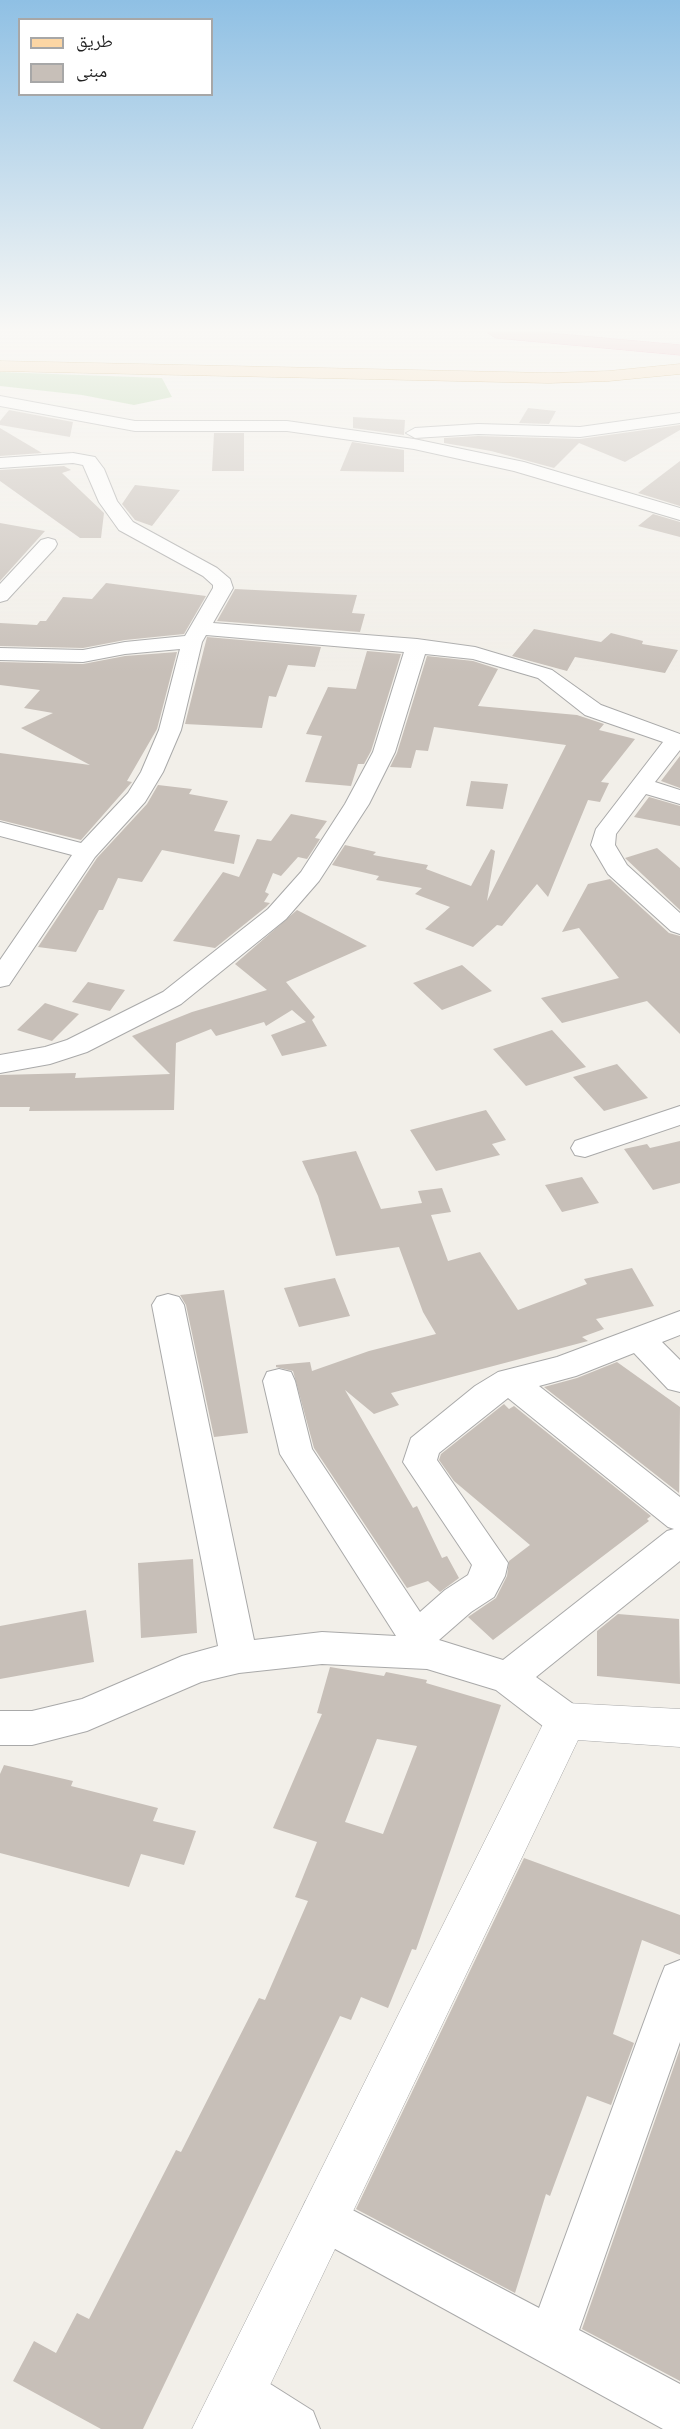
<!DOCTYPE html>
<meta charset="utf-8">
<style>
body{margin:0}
#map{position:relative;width:680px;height:2429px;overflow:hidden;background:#f2efe9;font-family:"Varela Round","Noto Naskh Arabic",sans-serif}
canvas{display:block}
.legend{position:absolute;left:18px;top:18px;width:195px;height:78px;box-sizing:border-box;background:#fff;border:2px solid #a7a7a7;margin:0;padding:8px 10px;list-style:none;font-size:18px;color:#222}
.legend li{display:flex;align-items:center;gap:12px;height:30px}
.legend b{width:30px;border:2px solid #a7a7a7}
</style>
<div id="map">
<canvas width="680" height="2429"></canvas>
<ul class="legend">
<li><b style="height:8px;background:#fcd6a4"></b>طريق</li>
<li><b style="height:16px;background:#c7bfb8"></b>مبنى</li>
</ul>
</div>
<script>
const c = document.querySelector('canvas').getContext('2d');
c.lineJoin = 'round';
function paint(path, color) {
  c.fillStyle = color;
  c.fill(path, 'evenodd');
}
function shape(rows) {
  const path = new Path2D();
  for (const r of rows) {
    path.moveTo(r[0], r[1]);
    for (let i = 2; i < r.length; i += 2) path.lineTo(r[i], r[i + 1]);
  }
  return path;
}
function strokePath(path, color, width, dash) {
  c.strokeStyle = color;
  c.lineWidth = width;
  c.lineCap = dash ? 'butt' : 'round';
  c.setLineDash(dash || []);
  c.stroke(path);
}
paint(shape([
 [0,372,162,378,172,397,134,405,82,395,0,386]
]), '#add19e');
paint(shape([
 [528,408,556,411,549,424,519,423],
 [9,410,73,422,70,437,0,425,0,421],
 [353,417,405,420,404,435,353,428],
 [680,425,680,430,625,462,579,443,554,468,491,451,444,443,444,438,478,436,580,439],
 [0,428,42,453,0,456],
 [214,433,244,433,244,471,212,471],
 [352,442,404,450,404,472,340,471],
 [680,461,680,506,638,493],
 [64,466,71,470,62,473,104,513,101,538,80,538,0,481,0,470],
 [135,485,180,490,152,526,135,520,122,504],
 [653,514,680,522,680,537,638,526],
 [0,523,45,531,0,581],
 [106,583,206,596,184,634,125,640,83,648,0,646,0,623,37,625,40,621,46,621,63,597,92,599],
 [235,589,357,595,352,613,365,614,360,632,217,621],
 [534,629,601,642,611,633,643,641,642,644,678,650,665,673,575,657,567,671,512,656],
 [207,637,321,647,315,667,288,665,276,697,269,696,262,728,185,724],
 [367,651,401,654,371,751,364,764,358,764,351,786,305,782,322,736,306,734,328,687,356,689],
 [177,652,157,729,127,781,132,782,81,840,0,820,0,753,90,765,21,728,53,713,24,708,40,690,0,685,0,662,83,664,125,656],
 [427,656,473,661,498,669,478,706,577,715,604,724,599,730,635,739,601,782,609,783,600,802,588,800,548,897,537,884,502,926,497,925,473,947,425,929,450,907,415,894,422,888,376,880,379,876,332,865,345,845,376,852,373,855,428,865,426,869,471,886,491,849,495,851,487,901,566,745,434,727,428,751,416,750,411,768,390,767,397,753],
 [680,756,680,788,661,781],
 [471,781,508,784,503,809,466,806],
 [158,785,192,789,189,794,228,801,214,831,240,835,234,864,162,850,142,882,118,878,103,910,99,910,76,952,38,947,97,858,147,804],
 [649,797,680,806,680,826,634,817],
 [291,814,327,821,315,838,320,839,307,859,298,857,281,876,273,873,265,892,269,894,264,902,270,903,266,907,215,948,173,941,223,872,239,877,257,839,271,841],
 [657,848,680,868,680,910,625,858],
 [610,879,669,933,680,936,680,1034,647,1001,562,1023,541,998,619,978,579,928,562,932,588,884],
 [297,910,367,946,286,982,315,1017,312,1020,327,1046,282,1056,271,1035,306,1022,292,1010,266,1026,264,1022,216,1036,211,1029,176,1043,174,1110,29,1111,30,1107,0,1107,0,1075,76,1073,75,1078,170,1074,132,1036,192,1012,267,990,235,964],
 [462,965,492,991,442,1010,413,983],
 [88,982,125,990,110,1011,72,1002],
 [45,1003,79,1014,52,1041,17,1030],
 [552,1030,586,1067,526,1086,493,1049],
 [617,1064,648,1098,604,1111,573,1077],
 [486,1110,506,1140,492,1144,500,1155,436,1171,410,1130],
 [680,1141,680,1183,653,1190,624,1149,647,1144,650,1148],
 [356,1151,381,1209,422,1203,418,1191,442,1188,451,1212,431,1215,448,1261,480,1252,518,1310,587,1284,584,1279,632,1268,654,1306,596,1319,604,1329,582,1337,588,1341,391,1393,399,1405,374,1414,345,1390,413,1508,417,1506,442,1558,447,1556,459,1578,440,1592,428,1581,407,1588,314,1448,293,1371,276,1367,276,1365,310,1362,312,1371,369,1351,436,1334,423,1312,399,1247,336,1256,318,1196,302,1161],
 [582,1177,599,1203,562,1212,545,1185],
 [335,1278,350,1316,299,1327,284,1288],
 [224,1290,248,1433,214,1437,186,1305,180,1295],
 [617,1362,680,1407,679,1493,544,1387,577,1378],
 [504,1404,509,1409,514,1406,651,1516,647,1519,649,1521,493,1640,468,1617,496,1598,507,1576,509,1561,530,1545,454,1481,439,1460,441,1454],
 [193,1559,197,1633,141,1638,138,1563],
 [86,1610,94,1662,0,1679,0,1626],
 [618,1614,679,1619,680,1684,597,1676,597,1631],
 [330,1667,384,1676,386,1672,427,1680,426,1683,501,1705,416,1950,412,1949,388,2008,361,1997,351,2020,340,2016,143,2429,101,2429,13,2381,34,2341,56,2353,77,2313,89,2319,176,2150,181,2152,259,1998,265,2000,308,1901,295,1897,317,1842,273,1828,322,1714,317,1713],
 [377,1739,417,1746,383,1834,345,1822],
 [4,1765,73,1781,71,1786,158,1808,153,1821,196,1831,184,1865,141,1854,129,1887,0,1853,0,1774],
 [524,1858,680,1915,680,1955,642,1940,613,2034,634,2043,611,2105,587,2096,550,2196,546,2194,515,2293,356,2209],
 [680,2049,680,2381,582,2329]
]), '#c7bfb8');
const minor = shape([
 [0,396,135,421,287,421,414,439,524,462,680,508,680,520,514,471,414,449,287,431,135,431,0,406,0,396],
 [680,413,680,423,580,437,478,434,415,438,406,433,415,428,478,424,580,427,680,413],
 [73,453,95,457,104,469,117,501,133,522,217,568,230,579,233,588,213,623,417,639,475,647,552,670,601,705,680,734,680,750,655,782,680,790,680,804,646,794,616,834,615,845,627,865,680,913,680,934,671,931,608,874,591,845,596,829,663,742,585,715,538,678,473,659,425,654,395,752,369,804,319,881,286,919,181,1004,87,1052,50,1064,0,1073,0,1055,45,1047,67,1040,163,992,268,909,301,872,345,804,373,752,404,652,206,635,202,642,181,730,163,772,145,802,95,857,9,985,0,987,0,960,72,855,0,836,0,822,81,843,128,793,141,772,159,730,180,649,125,654,83,662,0,660,0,648,83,650,125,642,185,636,213,588,213,585,203,576,119,530,99,502,83,465,73,463,0,468,0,458,73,453],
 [48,538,55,540,57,544,55,548,7,600,0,602,0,584,41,540,48,538],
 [680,1106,680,1125,585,1157,575,1155,571,1148,575,1141,680,1106],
 [168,1294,179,1297,184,1305,254,1640,322,1632,396,1636,280,1454,263,1381,267,1372,279,1369,291,1372,295,1381,312,1449,420,1612,445,1590,468,1575,472,1565,403,1462,411,1438,475,1386,498,1372,557,1357,680,1311,680,1335,662,1342,680,1360,680,1392,668,1389,634,1353,576,1376,539,1386,680,1497,680,1561,536,1677,580,1709,585,1721,580,1733,566,1738,552,1733,496,1690,427,1669,322,1664,239,1673,201,1682,87,1731,32,1745,0,1745,0,1711,32,1711,82,1699,182,1656,218,1646,152,1305,157,1297,168,1294],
 [508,1398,668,1527,674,1529,667,1531,503,1660,439,1640,471,1612,494,1597,505,1576,508,1563,437,1460,439,1453,508,1398],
 [680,1960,680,2042,579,2330,680,2384,680,2429,663,2429,306,2233,299,2217,306,2201,322,2194,539,2308,659,1981,665,1966,680,1960],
 [238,2368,256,2375,313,2411,320,2429,249,2429,220,2411,213,2393,220,2375,238,2368]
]);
const tertiary = shape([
 [566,1703,680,1709,680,1747,578,1740,249,2429,192,2429,551,1708,566,1703]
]);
const primary = shape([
 [0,361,549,373,609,371,680,364,680,374,609,381,549,383,0,371,0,361]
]);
const motorway = shape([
 [488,333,549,333,680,345,680,355,496,338,488,333]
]);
strokePath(minor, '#a9a9a9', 2);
strokePath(tertiary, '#a9a9a9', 1);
strokePath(primary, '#a06b00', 1);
strokePath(motorway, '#dc2a67', 1);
paint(minor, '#fff');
paint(tertiary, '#fff');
paint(primary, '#fcd6a4');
paint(motorway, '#e892a2');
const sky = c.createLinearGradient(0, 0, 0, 673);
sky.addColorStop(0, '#8fc0e4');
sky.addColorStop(0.49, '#f9f8f5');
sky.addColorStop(1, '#f9f8f500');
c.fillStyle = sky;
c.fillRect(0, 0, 680, 673);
</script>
